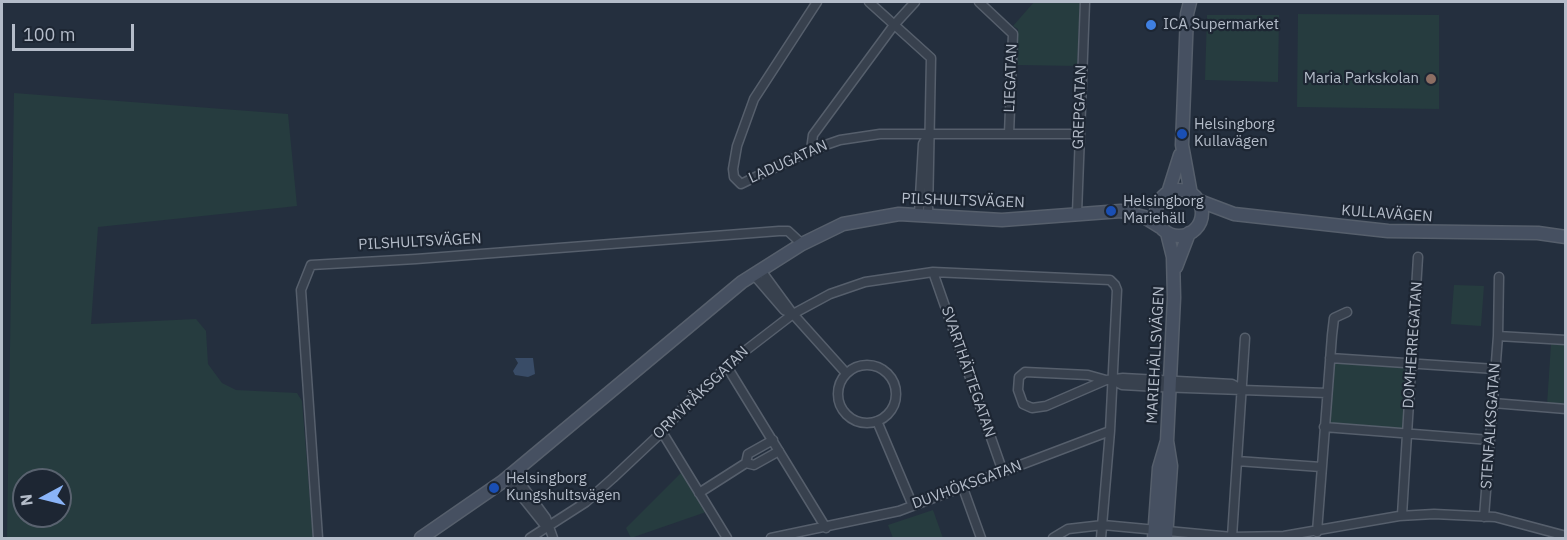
<!DOCTYPE html>
<meta charset="utf-8">
<style>
body{margin:0}
#map{position:relative;width:1567px;height:540px;overflow:hidden;background:#242f3e;font-family:"IBM Plex Sans",sans-serif}
canvas{display:block}
.frame{position:absolute;inset:0;border:3px solid #b4bcc9;pointer-events:none}
.north{position:absolute;left:12px;top:468px;width:60px;height:60px;box-sizing:border-box;background:#1d2633;border:2px solid #59626f;border-radius:50%;rotate:263deg;font-size:16px;font-weight:700;line-height:24px;text-align:center;color:#b4bcc9}
.north::after{content:'';display:block;margin:auto;width:21px;height:27px;background:#8ab4f8;clip-path:polygon(50% 0,100% 100%,50% 72%,0 100%)}
.scale{position:absolute;left:12px;top:24px;width:122px;height:27px;box-sizing:border-box;border:3px solid #b4bcc9;border-top:0;padding-left:8px;font-size:18px;line-height:21px;white-space:nowrap;color:#b4bcc9;-webkit-text-stroke:4px #1d2633;paint-order:stroke}
</style>
<div id="map">
<canvas width="1567" height="540"></canvas>
<div class="frame"></div>
<div class="north">N</div>
<div class="scale">100 m</div>
</div>
<script>
const c = document.querySelector('canvas').getContext('2d');
c.lineJoin = 'round';
function paint(path, color) {
  c.fillStyle = color;
  c.fill(path, 'evenodd');
}
function shape(rows) {
  const path = new Path2D();
  for (const r of rows) {
    if (r.length === 3) {
      path.moveTo(r[0] + r[2], r[1]);
      path.arc(r[0], r[1], r[2], 0, 2 * Math.PI);
      continue;
    }
    path.moveTo(r[0], r[1]);
    for (let i = 2; i < r.length; i += 2) path.lineTo(r[i], r[i + 1]);
  }
  return path;
}
function strokePath(path, color, width, dash) {
  c.strokeStyle = color;
  c.lineWidth = width;
  c.lineCap = dash ? 'butt' : 'round';
  c.setLineDash(dash || []);
  c.stroke(path);
}
function drawText(font, color, halo, rows, align = 'center') {
  c.font = font + ' "IBM Plex Sans",sans-serif';
  c.lineWidth = 4.5;
  c.setLineDash([]);
  c.textBaseline = 'middle';
  c.strokeStyle = halo;
  c.fillStyle = color;
  for (const [text, x, y, turn = 0] of rows) {
    c.save();
    c.translate(x, y);
    c.rotate((+turn || 0) * Math.PI / 180);
    c.textAlign = isNaN(turn) ? turn : align;
    if (halo) c.strokeText(text, 0, 0);
    c.fillText(text, 0, 0);
    c.restore();
  }
}
paint(shape([
 [1034,2,1080,2,1077,66,1017,65,1018,29,1013,26],
 [1298,14,1439,15,1439,109,1297,107],
 [1207,15,1279,15,1278,82,1205,80],
 [14,93,288,114,297,206,98,227,91,324,196,319,206,331,208,364,222,383,236,390,297,393,302,401,313,538,7,538],
 [24,480,60,480,60,516,24,516],
 [1454,285,1484,286,1481,326,1451,324],
 [1551,344,1565,345,1565,406,1547,405],
 [1334,361,1408,368,1402,430,1328,424],
 [683,471,706,512,631,538,626,528],
 [933,510,943,538,893,538,888,525]
]), '#263c3f');
paint(shape([
 [515,358,533,358,535,374,528,377,515,375,513,371,518,363]
]), '#394c67');
const street = shape([
 [817,2,754,99,737,146,733,169,734,177,741,184,811,150,840,140,880,134,1079,134],
 [869,2,931,58,928,215],
 [979,2,1013,34,1009,134],
 [811,150,813,135,894,25,915,2],
 [1077,213,1085,2],
 [919,214,923,144,928,135],
 [760,269,793,314,846,373],
 [933,272,1003,472],
 [753,274,784,310,793,314],
 [1498,336,1566,340],
 [1330,358,1495,369],
 [867,394,29],
 [726,365,826,528],
 [1106,380,1088,375,1025,372,1019,377,1018,390,1023,404,1032,408,1046,406,1106,380,1123,378,1232,384,1241,389],
 [1113,380,1122,385,1158,387,1327,393],
 [1493,403,1566,409],
 [877,421,913,506],
 [1324,427,1490,440],
 [662,432,727,538],
 [773,440,748,454,746,463,754,465,779,451],
 [1237,461,1321,467],
 [513,473,546,518,553,538],
 [507,478,547,528],
 [963,488,981,538],
 [699,493,746,463],
 [1402,515,1418,257],
 [1484,517,1498,336,1499,277],
 [1317,532,1332,335,1334,318,1347,312],
 [1232,537,1245,338],
 [318,538,301,290,311,265,416,259,779,231,788,231,802,244],
 [530,538,586,502,613,478,662,432,688,402,741,354,793,314,830,294,865,282,933,272,1110,280,1115,285,1117,290,1110,431,899,511,771,538],
 [1053,538,1068,529,1103,525,1232,537,1284,536,1399,516,1434,514,1495,517,1566,536],
 [1101,538,1110,431]
]);
const secondary = shape([
 [1190,2,1187,14,1182,145,1191,194],
 [1179,213,23],
 [1168,193,1180,155],
 [1197,200,1234,214,1388,231,1538,233,1566,237],
 [1176,267,1189,233],
 [421,538,502,482,742,282,802,244,843,224,899,214,1002,220,1121,211,1144,217,1160,227],
 [1154,538,1159,468,1167,441,1174,298,1173,257,1167,233],
 [1166,538,1171,466,1167,441]
]);
strokePath(street, '#565f6c', 11);
strokePath(secondary, '#565f6c', 15);
strokePath(street, '#38414e', 8);
strokePath(secondary, '#465061', 12);
for (const [x, y, r, color] of [
 [1151,25,6,"#3f7fe0"],
 [1431,79,6,"#8d6e63"],
 [1182,134,6,"#1a4fb4"],
 [1111,211,6,"#1a4fb4"],
 [494,488,6,"#1a4fb4"]
]) {
  const dot = new Path2D();
  dot.arc(x, y, r, 0, 2 * Math.PI);
  c.fillStyle = color;
  c.fill(dot);
  strokePath(dot, '#1d2633', 2);
}
drawText('15px', '#b4bcc9', '#1d2633', [
 ["ICA Supermarket",1163,25],
 ["Maria Parkskolan",1419,79,"right"],
 ["Helsingborg",1194,125],
 ["Kullavägen",1194,142],
 ["Helsingborg",1123,202],
 ["Mariehäll",1123,219],
 ["Helsingborg",506,479],
 ["Kungshultsvägen",506,496]
], 'left');
drawText('15px', '#b4bcc9', '#1d2633', [
 ["LIEGATAN",1011,78,-88],
 ["GREPGATAN",1080,107,-88],
 ["LADUGATAN",788,162,-24],
 ["PILSHULTSVÄGEN",963,201,2],
 ["KULLAVÄGEN",1387,214,4],
 ["PILSHULTSVÄGEN",420,242,-3],
 ["DOMHERREGATAN",1413,345,-86],
 ["MARIEHÄLLSVÄGEN",1156,355,-87],
 ["SVARTHÄTTEGATAN",968,372,71],
 ["ORMVRÅKSGATAN",701,393,-44],
 ["STENFALKSGATAN",1491,426,-86],
 ["DUVHÖKSGATAN",967,485,-20]
]);
</script>
